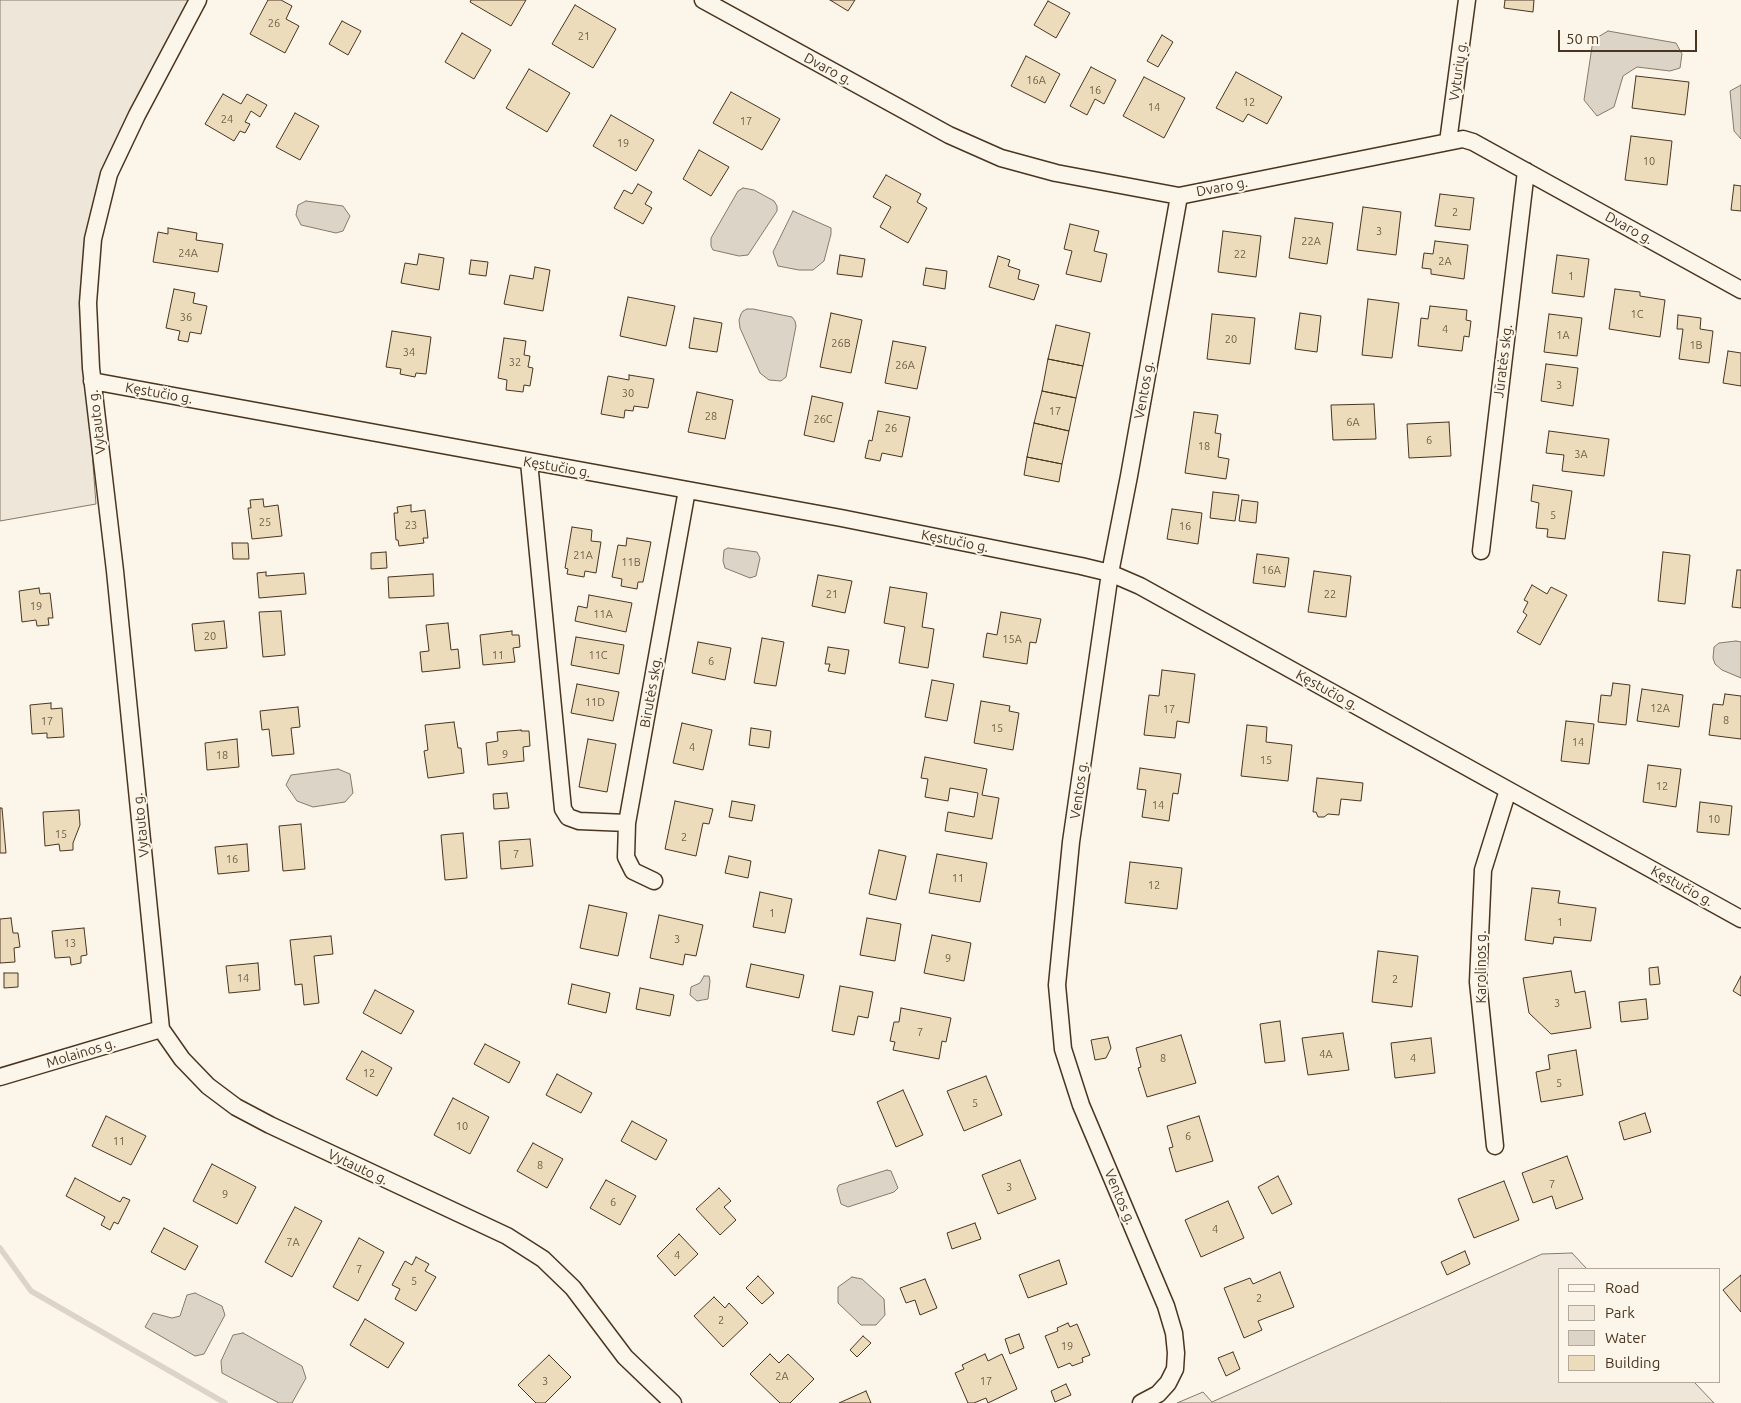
<!DOCTYPE html>
<meta charset="utf-8">
<style>
body{margin:0}
#map{position:relative;width:1741px;height:1403px;overflow:hidden;background:#fbf6e9;font-family:Ubuntu,sans-serif}
canvas{display:block}
.legend{position:absolute;left:1558px;top:1268px;width:162px;height:115px;box-sizing:border-box;background:#fbf6e9;border:1px solid #b4a999;margin:0;padding:6px 9px;list-style:none;font-size:15px;color:#4a3520}
.legend li{display:flex;align-items:center;gap:10px;height:25px}
.legend b{width:25px;border:1px solid #b4a999}
.scale{position:absolute;left:1558px;top:30px;width:139px;height:22px;box-sizing:border-box;border:2px solid #4a3520;border-top:0;padding-left:6px;font-size:15px;line-height:18px;white-space:nowrap;color:#4a3520;-webkit-text-stroke:4px #fbf6e9;paint-order:stroke}
</style>
<div id="map">
<canvas width="1741" height="1403"></canvas>
<ul class="legend">
<li><b style="height:6px;background:#fbf6e9"></b>Road</li>
<li><b style="height:14px;background:#ede6d9"></b>Park</li>
<li><b style="height:14px;background:#dcd4c6"></b>Water</li>
<li><b style="height:14px;background:#ecdcbc"></b>Building</li>
</ul>
<div class="scale">50 m</div>
</div>
<script>
const c = document.querySelector('canvas').getContext('2d');
c.lineJoin = 'round';
function paint(path, color) {
  c.fillStyle = color;
  c.fill(path, 'evenodd');
}
function shape(rows) {
  const path = new Path2D();
  for (const r of rows) {
    path.moveTo(r[0], r[1]);
    for (let i = 2; i < r.length; i += 2) path.lineTo(r[i], r[i + 1]);
  }
  return path;
}
function strokePath(path, color, width, dash) {
  c.strokeStyle = color;
  c.lineWidth = width;
  c.lineCap = dash ? 'butt' : 'round';
  c.setLineDash(dash || []);
  c.stroke(path);
}
function drawText(font, color, halo, rows, align = 'center') {
  c.font = font + ' Ubuntu,sans-serif';
  c.lineWidth = 4;
  c.setLineDash([]);
  c.textBaseline = 'middle';
  c.strokeStyle = halo;
  c.fillStyle = color;
  for (const [text, x, y, turn = 0] of rows) {
    c.save();
    c.translate(x, y);
    c.rotate((+turn || 0) * Math.PI / 180);
    c.textAlign = isNaN(turn) ? turn : align;
    if (halo) c.strokeText(text, 0, 0);
    c.fillText(text, 0, 0);
    c.restore();
  }
}
const green = shape([
 [0,0,193,0,119,136,82,320,96,504,0,521,0,0],
 [1572,1253,1587,1269,1560,1269,1560,1382,1694,1382,1714,1403,1177,1403,1203,1392,1212,1402,1542,1254,1572,1253]
]);
paint(green, '#ede6d9');
strokePath(green, '#887966', 1);
const water = shape([
 [1608,31,1676,43,1682,54,1680,68,1670,71,1637,67,1623,76,1614,107,1597,116,1584,100,1593,40,1608,31],
 [1741,85,1741,139,1734,131,1730,91,1741,85],
 [743,188,754,190,774,201,777,206,777,211,748,255,739,256,713,250,711,246,711,238,738,191,743,188],
 [306,201,343,206,350,216,343,231,336,233,301,225,296,215,298,205,306,201],
 [793,211,831,228,831,234,824,261,813,270,799,270,778,266,773,252,793,211],
 [747,309,753,309,792,317,795,321,796,326,786,377,781,381,769,380,760,373,740,328,739,320,741,314,743,311,747,309],
 [728,548,757,552,760,558,756,576,750,578,725,568,723,561,724,550,728,548],
 [1736,641,1741,642,1741,678,1722,670,1715,664,1713,658,1714,647,1719,643,1736,641],
 [338,769,350,774,353,793,345,802,313,807,297,801,286,785,291,775,338,769],
 [704,976,709,976,710,981,708,999,697,1001,690,995,691,987,700,983,704,976],
 [887,1170,891,1171,898,1188,894,1192,848,1207,841,1204,837,1189,839,1185,887,1170],
 [852,1277,862,1279,884,1299,885,1315,876,1325,861,1325,838,1303,838,1287,852,1277],
 [195,1293,222,1306,225,1315,204,1354,195,1356,145,1327,153,1313,172,1318,180,1316,187,1295,195,1293],
 [243,1333,302,1366,306,1378,292,1403,279,1403,222,1373,221,1361,233,1335,243,1333]
]);
paint(water, '#dcd4c6');
strokePath(water, '#887966', 1);
strokePath(shape([
 [0,1248,31,1291,225,1403]
]), '#dcd4c6', 5.5);
const building = shape([
 [268,0,281,0,292,6,286,19,299,26,285,53,250,34,268,0],
 [471,0,526,0,511,26,470,2,471,0],
 [830,0,855,0,848,11,830,0],
 [1505,0,1534,0,1533,12,1504,8,1505,0],
 [1048,1,1070,13,1056,38,1034,25,1048,1],
 [575,5,616,29,593,68,552,44,575,5],
 [342,21,361,31,348,55,329,44,342,21],
 [462,33,491,50,474,79,445,62,462,33],
 [1162,35,1173,42,1158,67,1147,61,1162,35],
 [1026,56,1060,74,1045,103,1011,86,1026,56],
 [1091,67,1116,80,1104,104,1095,99,1087,115,1070,106,1091,67],
 [529,69,570,93,547,132,506,108,529,69],
 [1236,72,1282,97,1267,124,1248,114,1243,122,1216,108,1236,72],
 [1636,76,1689,82,1685,115,1632,108,1636,76],
 [1144,77,1185,98,1164,138,1123,116,1144,77],
 [731,92,780,119,762,150,713,123,731,92],
 [223,94,241,104,247,94,267,105,260,117,251,111,245,122,250,124,245,133,240,131,234,141,205,124,223,94],
 [295,113,319,126,300,160,276,147,295,113],
 [611,115,654,140,636,171,593,146,611,115],
 [1631,136,1672,141,1667,185,1625,180,1631,136],
 [699,150,729,167,711,196,683,179,699,150],
 [886,175,921,194,917,202,927,208,908,243,880,227,891,207,873,197,886,175],
 [638,184,652,192,645,204,652,208,643,224,614,208,624,190,632,194,638,184],
 [1734,185,1741,186,1741,211,1731,210,1734,185],
 [1440,194,1474,198,1470,230,1435,226,1440,194],
 [1363,207,1401,212,1396,255,1357,250,1363,207],
 [1295,218,1333,223,1327,264,1289,258,1295,218],
 [1070,224,1099,231,1094,251,1107,254,1101,282,1066,274,1072,251,1064,249,1070,224],
 [168,228,197,233,196,240,223,244,218,272,153,262,158,232,168,234,168,228],
 [1223,231,1261,236,1256,277,1218,272,1223,231],
 [1435,241,1468,245,1464,279,1431,274,1431,269,1422,268,1424,253,1433,254,1435,241],
 [419,254,444,258,439,290,401,283,405,263,417,265,419,254],
 [840,255,865,259,862,277,837,274,840,255],
 [1557,255,1589,259,1584,297,1552,293,1557,255],
 [998,256,1010,260,1008,266,1020,270,1018,279,1039,285,1034,300,989,287,998,256],
 [471,260,488,262,486,276,469,274,471,260],
 [535,267,550,270,543,311,504,304,510,275,533,279,535,267],
 [926,268,947,271,945,289,923,285,926,268],
 [174,289,195,293,193,303,207,306,201,334,190,332,188,342,178,340,180,331,166,328,174,289],
 [1615,289,1640,292,1640,296,1665,300,1660,337,1609,329,1615,289],
 [628,297,675,306,666,346,620,336,628,297],
 [1368,299,1399,303,1392,358,1362,355,1368,299],
 [1430,306,1467,310,1466,320,1471,321,1469,337,1464,336,1462,351,1418,346,1421,318,1428,319,1430,306],
 [831,313,862,320,851,373,820,367,831,313],
 [1300,313,1321,316,1317,352,1295,349,1300,313],
 [1212,314,1255,318,1250,364,1207,359,1212,314],
 [1549,314,1582,318,1577,356,1544,352,1549,314],
 [1678,315,1701,318,1700,329,1713,331,1709,363,1679,359,1683,329,1677,329,1678,315],
 [694,318,722,323,717,352,689,348,694,318],
 [1056,325,1090,333,1083,366,1048,359,1056,325],
 [392,331,431,337,426,374,416,373,415,377,400,374,401,369,386,367,392,331],
 [504,338,526,341,524,355,530,356,528,367,533,368,530,386,524,385,523,392,506,390,507,380,498,378,504,338],
 [893,341,926,347,917,389,885,383,893,341],
 [1728,351,1741,353,1741,386,1723,383,1728,351],
 [1048,359,1083,366,1076,398,1042,391,1048,359],
 [1546,364,1578,368,1573,406,1541,401,1546,364],
 [629,375,654,379,648,408,634,406,633,411,625,410,624,418,601,414,608,376,629,380,629,375],
 [1042,391,1076,398,1069,431,1034,423,1042,391],
 [697,392,733,400,725,439,688,432,697,392],
 [812,396,843,403,834,442,804,435,812,396],
 [1374,404,1376,439,1333,440,1331,405,1374,404],
 [878,411,910,417,902,457,882,453,880,461,865,458,869,440,872,441,878,411],
 [1194,412,1218,415,1215,433,1221,434,1218,457,1229,459,1226,479,1185,473,1194,412],
 [1449,422,1451,456,1409,458,1407,424,1449,422],
 [1034,423,1069,431,1062,464,1027,457,1034,423],
 [1549,431,1609,439,1604,476,1562,471,1564,455,1546,453,1549,431],
 [1027,457,1062,464,1059,482,1024,475,1027,457],
 [1533,485,1572,491,1565,539,1547,537,1548,529,1536,528,1539,503,1531,501,1533,485],
 [1213,492,1239,495,1235,521,1210,518,1213,492],
 [263,499,264,507,278,505,282,536,252,539,248,508,251,508,250,500,263,499],
 [1242,500,1258,502,1256,523,1239,521,1242,500],
 [411,505,411,512,425,510,428,538,423,538,424,543,399,546,398,540,396,540,394,513,398,513,397,507,411,505],
 [1172,509,1202,513,1198,544,1167,539,1172,509],
 [572,527,592,530,591,541,601,542,596,573,585,571,584,577,567,574,568,569,565,568,572,527],
 [627,538,651,542,643,582,638,582,637,589,621,586,622,579,612,577,618,545,626,546,627,538],
 [232,543,248,543,249,559,233,559,232,543],
 [386,552,387,568,371,569,371,553,386,552],
 [1663,552,1690,555,1685,604,1658,601,1663,552],
 [1257,554,1289,558,1285,587,1253,583,1257,554],
 [1737,570,1741,570,1741,608,1732,607,1737,570],
 [1314,571,1351,576,1346,617,1308,612,1314,571],
 [266,572,266,576,304,573,306,594,259,598,257,573,266,572],
 [433,574,434,596,389,598,388,577,433,574],
 [818,575,852,581,845,613,812,606,818,575],
 [1532,585,1547,594,1551,587,1567,595,1540,645,1517,632,1527,615,1523,612,1528,602,1524,600,1532,585],
 [890,587,927,593,922,627,934,629,928,668,899,663,905,627,884,623,890,587],
 [39,588,40,594,50,593,53,618,48,618,49,625,37,626,36,620,22,622,19,591,39,588],
 [589,595,632,603,626,632,575,621,578,606,587,608,589,595],
 [281,611,285,655,263,657,259,612,281,611],
 [1001,612,1041,619,1036,643,1030,642,1027,664,983,657,987,633,997,635,1001,612],
 [224,621,227,648,195,651,192,624,224,621],
 [448,623,451,650,458,649,460,668,422,672,420,652,429,651,426,625,448,623],
 [512,631,512,635,519,635,520,647,513,648,515,662,483,665,480,635,512,631],
 [576,637,624,645,619,674,571,665,576,637],
 [762,638,784,642,776,686,754,683,762,638],
 [698,642,731,648,725,680,692,673,698,642],
 [828,647,849,650,845,674,828,671,830,664,825,664,828,647],
 [1162,670,1195,674,1189,723,1177,721,1175,738,1144,735,1149,695,1159,696,1162,670],
 [932,680,954,684,947,721,925,717,932,680],
 [1613,683,1630,685,1626,725,1598,722,1601,695,1611,696,1613,683],
 [577,684,619,692,613,721,571,713,577,684],
 [1642,689,1683,695,1679,727,1637,721,1642,689],
 [1725,694,1741,696,1741,739,1709,735,1713,704,1723,705,1725,694],
 [981,701,1010,706,1009,711,1019,713,1013,750,974,743,981,701],
 [51,703,51,709,62,708,64,737,47,738,47,733,32,734,30,705,51,703],
 [298,707,300,727,291,728,294,754,272,756,269,729,262,730,260,711,298,707],
 [1566,721,1594,724,1589,764,1561,761,1566,721],
 [454,722,458,748,461,748,464,773,428,778,424,751,428,750,425,725,454,722],
 [682,723,712,730,703,770,673,763,682,723],
 [1247,725,1267,727,1266,742,1292,745,1288,781,1241,776,1247,725],
 [751,728,771,731,769,748,749,745,751,728],
 [521,730,521,731,529,731,530,746,523,747,524,761,488,765,486,743,498,741,497,732,521,730],
 [237,739,239,767,207,770,205,743,237,739],
 [588,739,616,744,607,792,579,787,588,739],
 [925,757,987,769,982,795,999,798,992,839,945,831,948,812,974,817,978,793,950,788,948,801,925,797,928,779,921,778,925,757],
 [1648,765,1681,769,1676,807,1643,802,1648,765],
 [1140,768,1181,774,1178,794,1173,793,1169,821,1142,817,1146,790,1137,789,1140,768],
 [1317,778,1363,783,1361,801,1341,799,1339,815,1328,814,1324,817,1318,817,1316,812,1313,812,1317,778],
 [507,793,509,808,494,809,493,794,507,793],
 [675,801,713,809,709,824,703,823,696,856,665,849,675,801],
 [732,801,755,805,752,821,729,817,732,801],
 [1700,802,1732,806,1729,835,1697,832,1700,802],
 [0,808,2,808,6,853,0,853,0,808],
 [79,810,80,825,73,843,73,850,60,851,59,844,45,846,43,812,79,810],
 [301,824,305,869,283,871,279,826,301,824],
 [463,833,467,878,445,880,441,835,463,833],
 [530,839,533,866,501,869,499,841,530,839],
 [247,844,249,871,218,874,215,847,247,844],
 [879,850,906,856,896,900,869,894,879,850],
 [937,854,987,863,980,902,929,893,937,854],
 [729,856,751,861,748,878,725,873,729,856],
 [1130,862,1182,868,1177,909,1125,903,1130,862],
 [1532,888,1560,891,1558,903,1596,908,1591,941,1554,937,1553,944,1525,940,1532,888],
 [760,892,792,899,785,933,753,927,760,892],
 [589,905,627,913,618,956,580,948,589,905],
 [659,915,703,925,696,956,685,954,683,965,650,958,659,915],
 [11,918,13,933,18,933,20,947,14,948,15,962,0,963,0,919,11,918],
 [867,918,901,924,895,961,860,955,867,918],
 [84,928,87,955,81,956,81,963,71,965,70,957,55,958,52,931,84,928],
 [932,935,971,943,964,981,924,973,932,935],
 [331,936,333,954,314,956,319,1003,304,1005,302,984,295,985,290,940,331,936],
 [1378,951,1418,956,1412,1007,1372,1002,1378,951],
 [258,963,260,990,229,993,226,966,258,963],
 [751,964,804,975,799,998,746,987,751,964],
 [1658,967,1660,984,1650,985,1649,968,1658,967],
 [1571,971,1575,993,1585,991,1591,1028,1551,1034,1529,1013,1523,978,1571,971],
 [4,973,18,973,18,987,4,988,4,973],
 [1741,976,1741,996,1733,991,1741,976],
 [572,984,610,993,606,1013,568,1004,572,984],
 [840,986,873,992,868,1018,858,1016,854,1035,832,1031,840,986],
 [640,988,674,995,670,1016,636,1009,640,988],
 [375,990,414,1011,401,1034,363,1013,375,990],
 [1646,999,1648,1019,1621,1022,1619,1002,1646,999],
 [901,1008,951,1018,946,1042,942,1041,939,1059,893,1050,895,1042,890,1041,894,1022,899,1022,901,1008],
 [1280,1021,1285,1061,1265,1063,1260,1024,1280,1021],
 [1343,1033,1349,1070,1308,1075,1302,1038,1343,1033],
 [1181,1035,1196,1083,1147,1097,1138,1068,1141,1067,1136,1048,1181,1035],
 [1108,1037,1111,1048,1106,1058,1095,1060,1091,1040,1108,1037],
 [1431,1038,1435,1073,1395,1078,1391,1043,1431,1038],
 [485,1044,520,1062,509,1083,474,1064,485,1044],
 [1576,1050,1583,1095,1541,1102,1536,1072,1550,1069,1548,1055,1576,1050],
 [362,1051,392,1068,377,1096,346,1079,362,1051],
 [557,1074,592,1093,581,1113,546,1095,557,1074],
 [986,1076,1002,1115,964,1131,947,1091,986,1076],
 [903,1090,923,1135,896,1147,877,1102,903,1090],
 [453,1098,489,1117,470,1154,434,1135,453,1098],
 [1645,1113,1651,1132,1624,1140,1619,1122,1645,1113],
 [106,1116,146,1136,131,1165,92,1146,106,1116],
 [1199,1116,1213,1161,1176,1172,1169,1148,1173,1147,1167,1126,1199,1116],
 [632,1121,667,1140,656,1160,621,1141,632,1121],
 [533,1143,563,1159,547,1188,517,1171,533,1143],
 [1567,1156,1583,1199,1556,1209,1552,1196,1533,1203,1522,1173,1567,1156],
 [1020,1160,1036,1199,998,1214,982,1175,1020,1160],
 [212,1164,256,1187,237,1224,193,1201,212,1164],
 [1278,1176,1292,1204,1272,1214,1258,1187,1278,1176],
 [75,1178,120,1202,123,1197,130,1200,118,1224,114,1222,110,1230,101,1225,105,1217,66,1196,75,1178],
 [606,1180,636,1196,620,1225,590,1208,606,1180],
 [1504,1181,1519,1220,1474,1238,1458,1199,1504,1181],
 [719,1188,731,1201,724,1207,736,1220,720,1235,696,1209,719,1188],
 [1228,1201,1244,1238,1201,1257,1185,1220,1228,1201],
 [295,1207,322,1221,292,1277,265,1262,295,1207],
 [975,1223,981,1239,952,1249,947,1233,975,1223],
 [164,1228,198,1246,185,1270,151,1252,164,1228],
 [679,1234,698,1254,675,1276,657,1256,679,1234],
 [359,1238,384,1252,358,1301,333,1287,359,1238],
 [1465,1251,1470,1264,1447,1275,1441,1262,1465,1251],
 [416,1257,429,1264,425,1271,436,1277,416,1311,395,1299,400,1289,392,1285,405,1261,412,1265,416,1257],
 [1059,1260,1067,1284,1028,1298,1019,1275,1059,1260],
 [1280,1272,1294,1307,1258,1321,1262,1330,1244,1338,1224,1288,1250,1278,1253,1284,1280,1272],
 [1741,1275,1741,1312,1723,1290,1741,1275],
 [758,1276,774,1293,762,1304,746,1288,758,1276],
 [925,1279,937,1308,920,1315,915,1300,906,1303,900,1288,925,1279],
 [714,1297,725,1308,729,1303,748,1323,723,1347,694,1316,714,1297],
 [365,1319,404,1343,388,1368,350,1345,365,1319],
 [1068,1323,1070,1327,1077,1324,1090,1355,1082,1358,1083,1362,1072,1366,1070,1363,1058,1368,1045,1336,1058,1331,1057,1328,1068,1323],
 [1019,1334,1024,1348,1010,1354,1005,1339,1019,1334],
 [863,1336,871,1343,857,1357,850,1350,863,1336],
 [1233,1352,1240,1369,1226,1376,1218,1358,1233,1352],
 [770,1354,779,1363,788,1354,814,1379,790,1403,780,1403,750,1374,770,1354],
 [985,1354,988,1361,1002,1354,1017,1389,988,1403,986,1398,974,1403,968,1403,955,1373,964,1369,962,1365,985,1354],
 [549,1355,571,1377,545,1403,536,1403,518,1385,549,1355],
 [1066,1384,1071,1395,1055,1402,1051,1391,1066,1384],
 [866,1391,871,1403,839,1403,866,1391]
]);
paint(building, '#ecdcbc');
strokePath(building, '#4a3520', 1);
const street = shape([
 [198,0,137,115,109,174,93,239,88,303,91,368,115,571,161,1029,182,1059,208,1086,236,1107,270,1125,507,1236,543,1259,573,1288,625,1357,673,1403],
 [703,0,949,135,1001,158,1056,173,1179,196,1463,139,1473,142,1741,290],
 [1448,142,1467,0],
 [92,381,841,518,1081,566,1110,573,1140,586,1741,919],
 [529,462,563,809,568,817,579,821,627,823],
 [1481,551,1526,171],
 [654,881,633,871,626,857,627,823,687,490],
 [0,1077,161,1029],
 [1495,1146,1478,982,1483,870,1508,790],
 [1141,1403,1158,1394,1168,1383,1175,1369,1176,1353,1174,1333,1166,1306,1081,1105,1063,1049,1057,985,1071,842,1110,573,1129,476,1179,196]
]);
strokePath(street, '#4a3520', 19);
strokePath(street, '#fbf6e9', 16);
drawText('11px', '#725f47', null, [
 ["26",274,23],
 ["21",584,36],
 ["16A",1036,80],
 ["16",1095,90],
 ["12",1249,102],
 ["14",1154,107],
 ["24",227,119],
 ["17",746,121],
 ["19",623,143],
 ["10",1649,161],
 ["2",1455,212],
 ["3",1379,231],
 ["22A",1311,241],
 ["24A",188,253],
 ["22",1240,254],
 ["2A",1445,261],
 ["1",1571,276],
 ["1C",1637,314],
 ["36",186,317],
 ["4",1445,329],
 ["1A",1563,335],
 ["20",1231,339],
 ["26B",841,343],
 ["1B",1696,345],
 ["34",409,352],
 ["32",515,362],
 ["26A",905,365],
 ["3",1559,385],
 ["30",628,393],
 ["17",1055,411],
 ["28",711,416],
 ["26C",823,419],
 ["6A",1353,422],
 ["26",891,428],
 ["6",1429,440],
 ["18",1204,446],
 ["3A",1581,454],
 ["5",1553,515],
 ["25",265,522],
 ["23",411,525],
 ["16",1185,526],
 ["21A",583,555],
 ["11B",631,562],
 ["16A",1271,570],
 ["21",832,594],
 ["22",1330,594],
 ["19",36,606],
 ["11A",603,614],
 ["20",210,636],
 ["15A",1012,639],
 ["11",498,655],
 ["11C",598,655],
 ["6",711,661],
 ["11D",595,702],
 ["12A",1660,708],
 ["17",1169,709],
 ["8",1726,720],
 ["17",47,721],
 ["15",997,728],
 ["14",1578,742],
 ["4",692,747],
 ["9",505,754],
 ["18",222,755],
 ["15",1266,760],
 ["12",1662,786],
 ["14",1158,805],
 ["10",1714,819],
 ["15",61,834],
 ["2",684,837],
 ["7",516,854],
 ["16",232,859],
 ["11",958,878],
 ["12",1154,885],
 ["1",772,913],
 ["1",1560,922],
 ["3",677,939],
 ["13",70,943],
 ["9",948,958],
 ["14",243,978],
 ["2",1395,979],
 ["3",1557,1003],
 ["7",920,1032],
 ["4A",1326,1054],
 ["8",1163,1058],
 ["4",1413,1058],
 ["12",369,1073],
 ["5",1559,1083],
 ["5",975,1103],
 ["10",462,1126],
 ["6",1188,1136],
 ["11",119,1141],
 ["8",540,1165],
 ["7",1552,1184],
 ["3",1009,1187],
 ["9",225,1194],
 ["6",613,1202],
 ["4",1215,1229],
 ["7A",293,1242],
 ["4",677,1255],
 ["7",359,1269],
 ["5",414,1281],
 ["2",1259,1298],
 ["2",721,1320],
 ["19",1067,1346],
 ["2A",782,1376],
 ["3",545,1381],
 ["17",986,1381]
]);
drawText('14px', '#4a3520', '#fbf6e9', [
 ["Dvaro g.",828,69,28],
 ["Vyturių g.",1458,71,-82],
 ["Dvaro g.",1222,187,-11],
 ["Dvaro g.",1629,228,29],
 ["Jūratės skg.",1503,361,-83],
 ["Ventos g.",1144,390,-80],
 ["Kęstučio g.",159,393,10],
 ["Vytauto g.",97,422,-97],
 ["Kęstučio g.",557,467,10],
 ["Kęstučio g.",955,541,11],
 ["Kęstučio g.",1327,690,29],
 ["Birutės skg.",651,692,-80],
 ["Ventos g.",1079,790,-82],
 ["Vytauto g.",141,825,-96],
 ["Kęstučio g.",1682,886,29],
 ["Karolinos g.",1481,967,-90],
 ["Molainos g.",81,1053,-17],
 ["Vytauto g.",358,1167,25],
 ["Ventos g.",1120,1197,67]
]);
</script>
